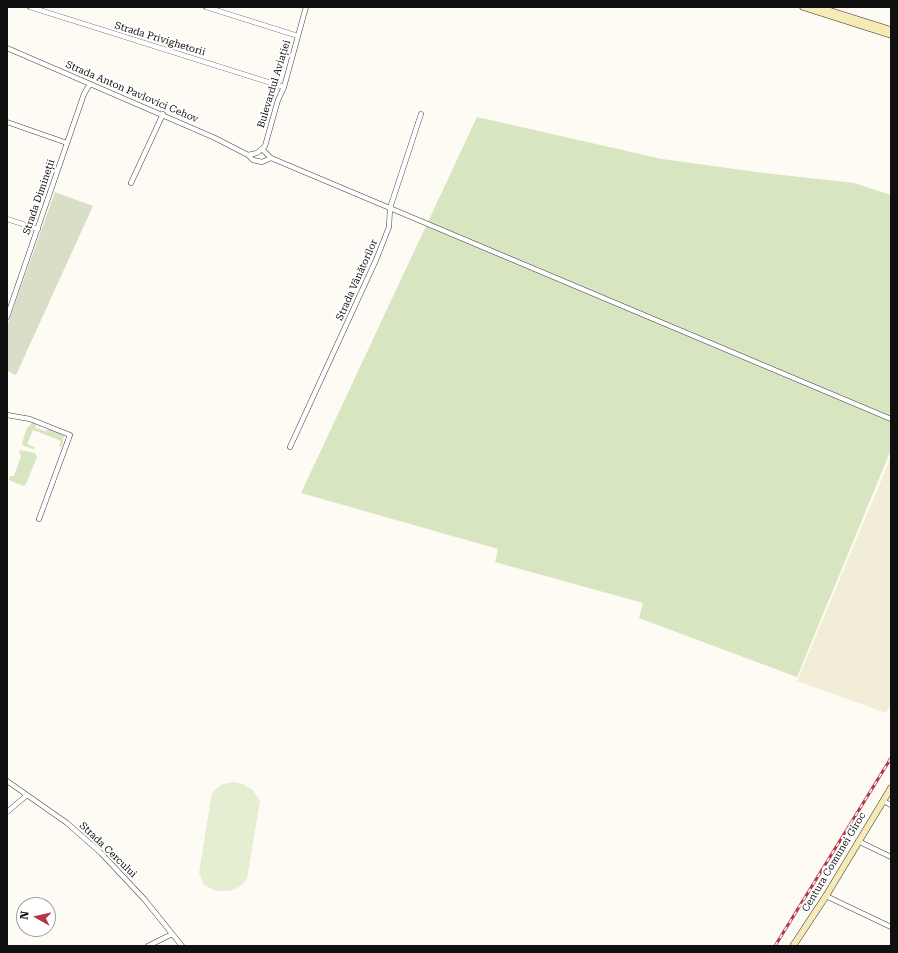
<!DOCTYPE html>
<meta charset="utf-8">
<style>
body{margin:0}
#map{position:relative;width:898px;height:953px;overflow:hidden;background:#fefbf4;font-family:"Roboto Serif",serif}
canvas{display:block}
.frame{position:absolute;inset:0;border:8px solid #101010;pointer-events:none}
.north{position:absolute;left:16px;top:897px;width:40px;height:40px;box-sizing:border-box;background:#fff;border:1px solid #9f9f9f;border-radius:50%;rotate:278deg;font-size:11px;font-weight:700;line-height:16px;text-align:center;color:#101010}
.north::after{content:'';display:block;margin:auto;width:14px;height:18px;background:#b13747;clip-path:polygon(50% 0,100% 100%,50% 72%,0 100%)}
</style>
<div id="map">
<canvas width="898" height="953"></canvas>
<div class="frame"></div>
<div class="north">N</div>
</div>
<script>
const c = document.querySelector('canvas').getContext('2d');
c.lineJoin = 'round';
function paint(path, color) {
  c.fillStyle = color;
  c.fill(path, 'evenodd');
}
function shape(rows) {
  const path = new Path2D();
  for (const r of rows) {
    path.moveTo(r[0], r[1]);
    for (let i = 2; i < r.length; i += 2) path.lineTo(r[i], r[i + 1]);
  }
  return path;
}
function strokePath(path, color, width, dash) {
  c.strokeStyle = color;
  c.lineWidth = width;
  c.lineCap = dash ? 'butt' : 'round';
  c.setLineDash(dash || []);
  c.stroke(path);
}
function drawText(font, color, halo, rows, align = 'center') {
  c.font = font + ' "Roboto Serif",serif';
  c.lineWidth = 4;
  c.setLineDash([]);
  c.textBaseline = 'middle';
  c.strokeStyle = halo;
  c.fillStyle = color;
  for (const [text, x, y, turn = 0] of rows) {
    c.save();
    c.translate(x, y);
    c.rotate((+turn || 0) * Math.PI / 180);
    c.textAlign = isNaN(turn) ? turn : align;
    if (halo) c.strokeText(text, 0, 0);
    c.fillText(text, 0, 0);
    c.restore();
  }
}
paint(shape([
 [891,457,891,704,886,713,797,681]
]), '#f2edd6');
paint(shape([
 [477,117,662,159,764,173,854,183,891,195,891,450,797,677,639,618,643,603,495,562,498,549,301,493],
 [33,422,37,423,35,428,46,431,48,429,64,435,62,447,59,446,61,441,33,430,27,444,36,448,33,449,24,446,22,443,27,428],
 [20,450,35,453,37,457,26,484,23,486,9,480,10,476,14,476,21,456,19,452]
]), '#d7e5c1');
paint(shape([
 [55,192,93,206,16,375,7,371,7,326]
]), '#d9dfc6');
paint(shape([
 [233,782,243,784,253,790,260,801,247,879,239,887,229,891,216,891,204,885,199,873,212,792,223,784]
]), '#e6eed1');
const minor = shape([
 [30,7,284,87],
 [206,7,298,36],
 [7,48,215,138,248,155,253,160,262,162,271,158],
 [7,122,67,143],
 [263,150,271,158,891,419],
 [248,155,257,153,265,146,278,100,284,87,306,7],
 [131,183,163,114],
 [7,219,38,229],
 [7,317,84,94,90,84],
 [7,415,30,419,70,435,39,519],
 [290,447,376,260,389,227,390,208,421,114],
 [7,781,67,823,101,853,145,900,182,946],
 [883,801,891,805],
 [7,812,27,795],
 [858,841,891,857],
 [826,896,891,927],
 [148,946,172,934]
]);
const secondary = shape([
 [803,7,891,35],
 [818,7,891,30],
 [793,946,826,896,891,788]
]);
strokePath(minor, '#434343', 5.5);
strokePath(secondary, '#323232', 7);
strokePath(minor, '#fff', 4.5);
strokePath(secondary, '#f6eab7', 6);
const rail = shape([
 [775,946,891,758]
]);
strokePath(rail, '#b13747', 3);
strokePath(rail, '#fff', 1.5, [4.5]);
drawText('10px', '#101010', '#fff', [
 ["Strada Privighetorii",160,39,17],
 ["Bulevardul Aviației",274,84,-73],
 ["Strada Anton Pavlovici Cehov",132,92,23],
 ["Strada Dimineții",39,197,-71],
 ["Strada Vânătorilor",357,280,-66],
 ["Strada Cercului",108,850,44],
 ["Centura Comunei Giroc",834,862,-59]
]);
</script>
